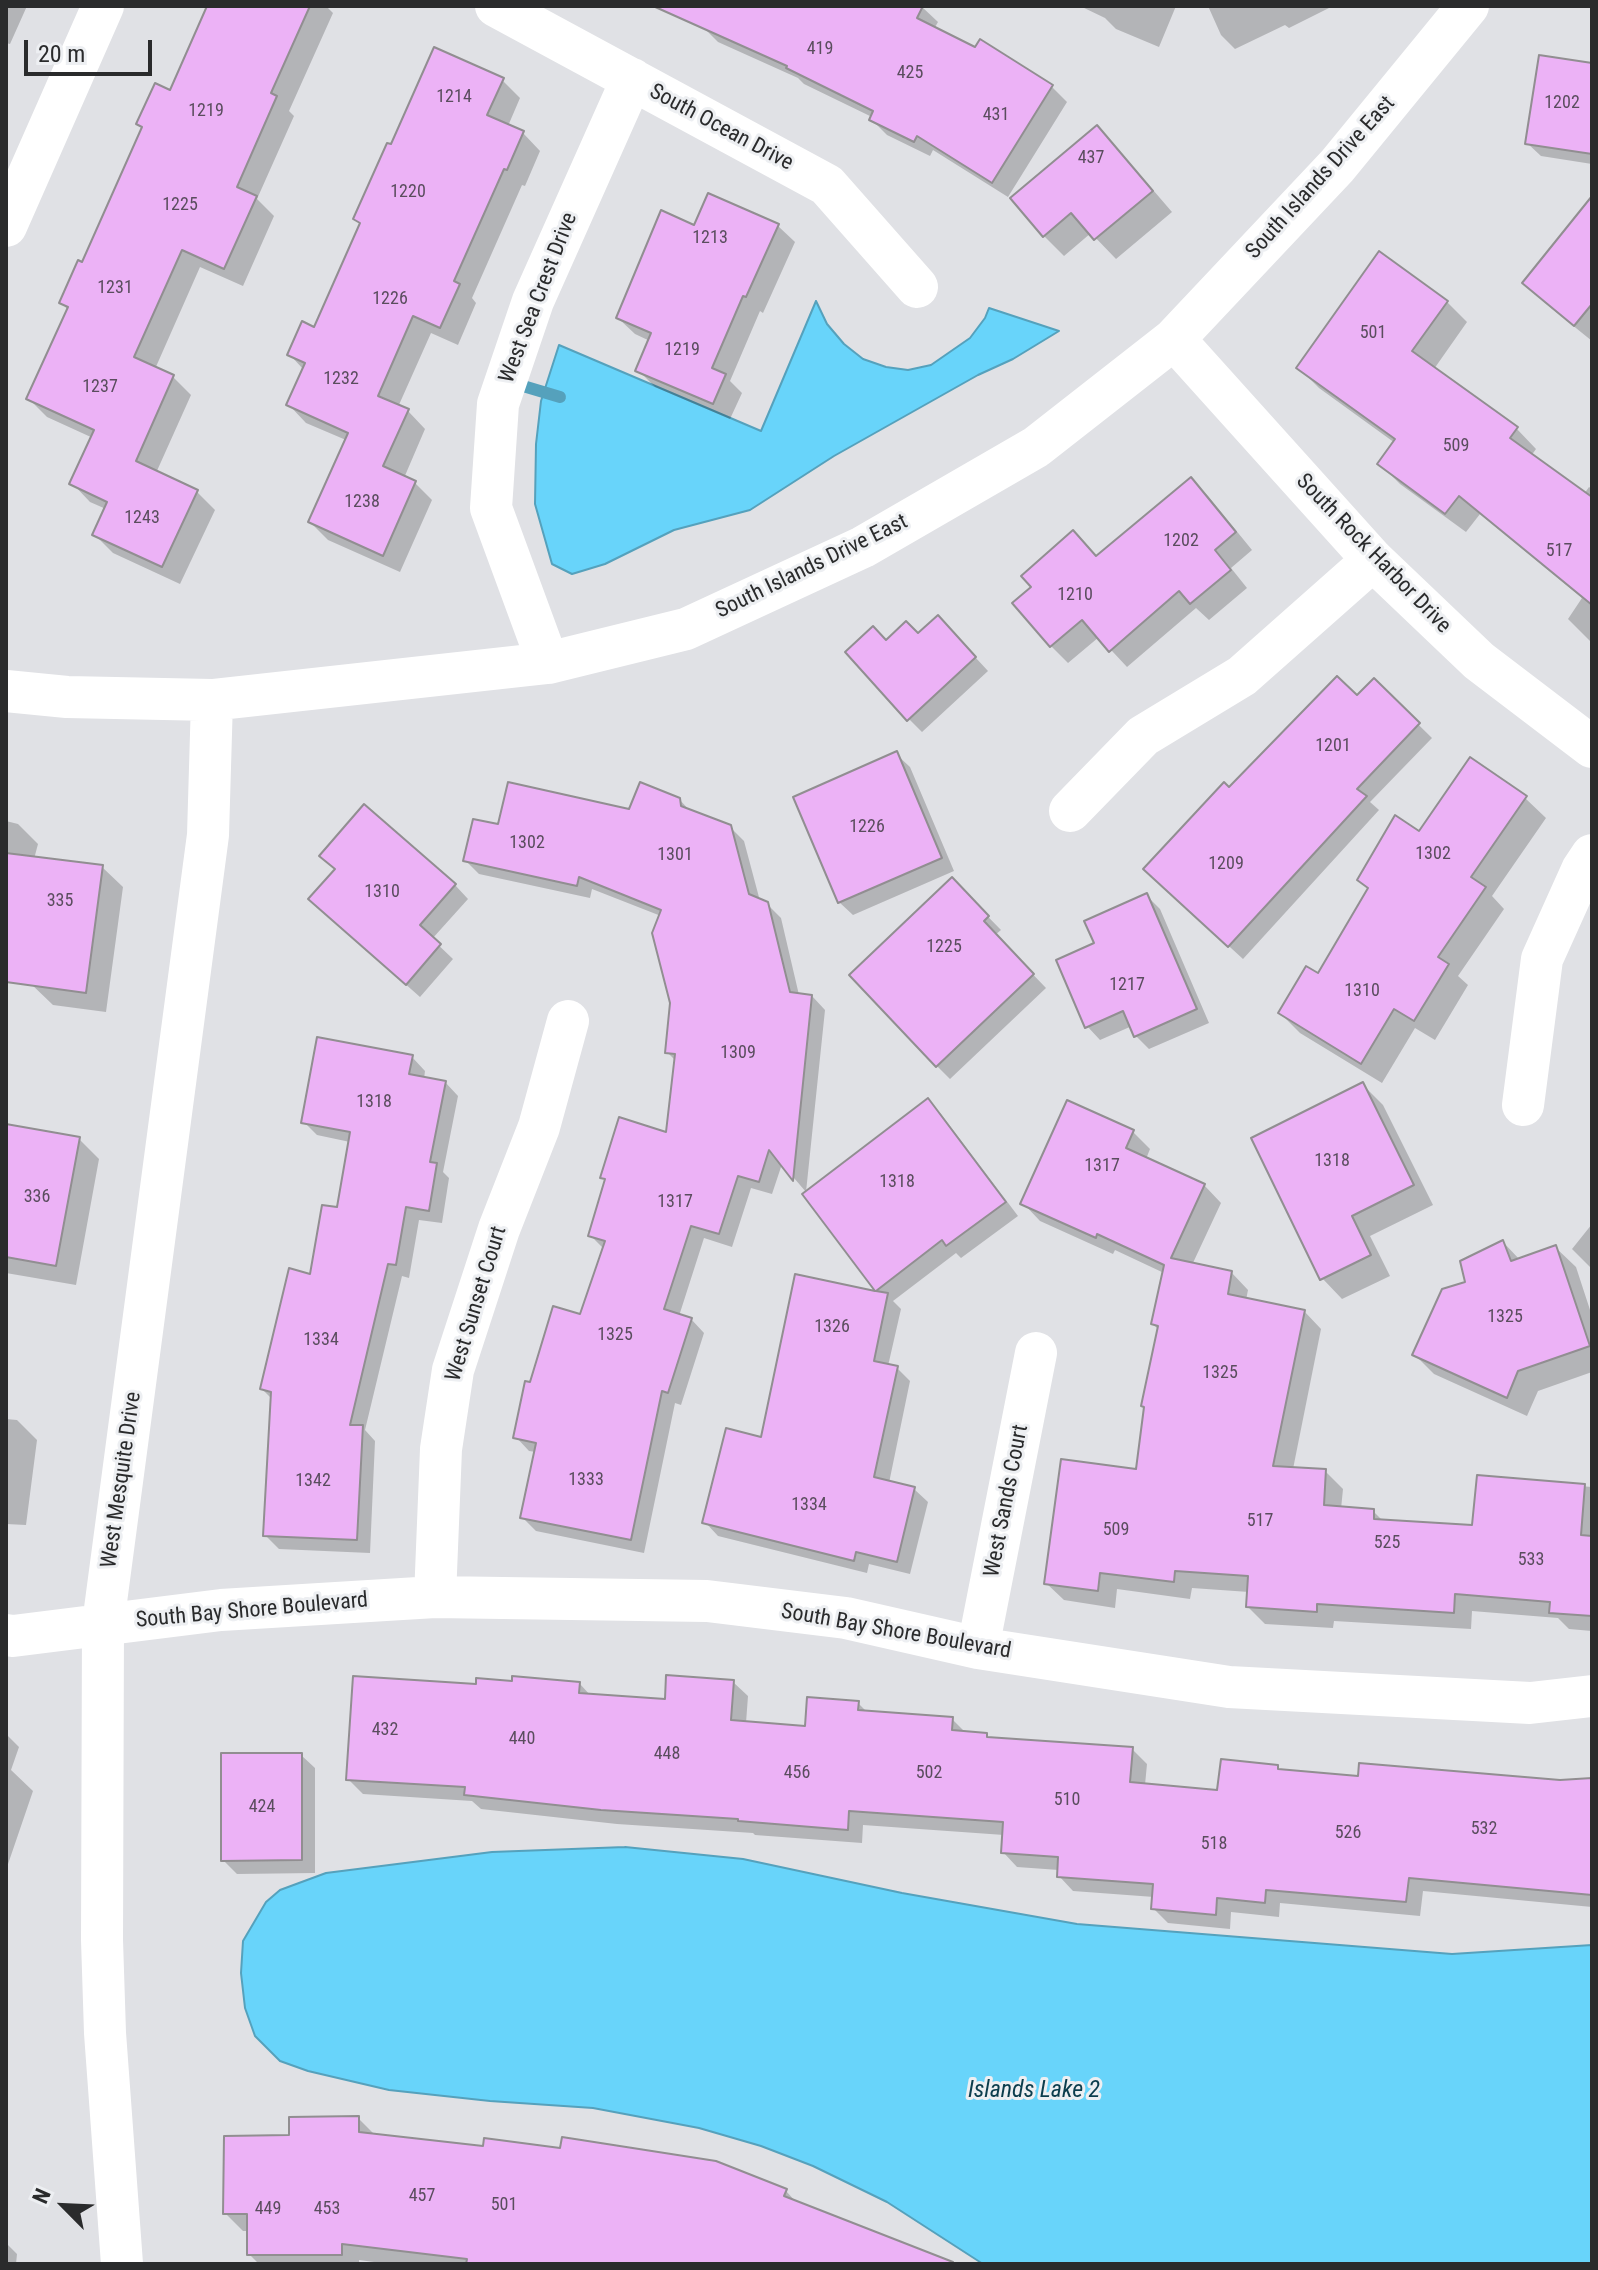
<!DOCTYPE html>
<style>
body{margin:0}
#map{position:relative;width:1598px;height:2270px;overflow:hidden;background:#e0e1e5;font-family:"Roboto Condensed",sans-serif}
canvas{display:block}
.frame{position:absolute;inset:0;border:8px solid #2a2b2c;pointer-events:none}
.north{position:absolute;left:24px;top:2166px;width:80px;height:80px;-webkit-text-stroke:6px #edeff2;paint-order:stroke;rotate:294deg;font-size:22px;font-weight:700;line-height:32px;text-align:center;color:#2a2b2c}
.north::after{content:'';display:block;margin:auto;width:28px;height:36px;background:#2a2b2c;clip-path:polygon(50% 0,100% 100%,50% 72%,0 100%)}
.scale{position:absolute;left:24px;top:40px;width:128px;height:36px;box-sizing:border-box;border:4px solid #2a2b2c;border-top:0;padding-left:10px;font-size:24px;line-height:28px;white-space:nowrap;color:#2a2b2c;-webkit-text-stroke:6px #edeff2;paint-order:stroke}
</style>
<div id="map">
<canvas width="1598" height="2270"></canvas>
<div class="frame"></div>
<div class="north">N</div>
<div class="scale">20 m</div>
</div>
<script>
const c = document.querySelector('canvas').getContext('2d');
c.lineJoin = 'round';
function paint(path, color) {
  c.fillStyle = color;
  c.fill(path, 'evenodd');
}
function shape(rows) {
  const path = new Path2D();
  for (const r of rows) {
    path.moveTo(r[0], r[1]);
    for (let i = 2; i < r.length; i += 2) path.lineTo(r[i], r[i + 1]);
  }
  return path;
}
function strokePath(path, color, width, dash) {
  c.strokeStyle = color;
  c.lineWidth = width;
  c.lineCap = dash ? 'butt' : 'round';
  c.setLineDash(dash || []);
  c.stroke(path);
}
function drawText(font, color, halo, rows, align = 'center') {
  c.font = font + ' "Roboto Condensed",sans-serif';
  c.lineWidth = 6;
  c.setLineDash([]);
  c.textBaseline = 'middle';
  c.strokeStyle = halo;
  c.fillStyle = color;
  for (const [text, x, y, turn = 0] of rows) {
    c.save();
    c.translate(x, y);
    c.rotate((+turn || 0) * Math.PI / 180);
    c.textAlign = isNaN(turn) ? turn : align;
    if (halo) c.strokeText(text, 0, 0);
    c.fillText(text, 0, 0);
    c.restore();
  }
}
const water = shape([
 [816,301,827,324,844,344,863,359,886,367,908,370,931,365,970,338,985,318,989,308,1059,331,1013,359,978,375,834,456,750,510,674,530,605,564,572,574,552,564,535,504,536,444,541,401,559,345,761,431,816,301],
 [625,1847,743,1859,902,1893,1077,1924,1452,1954,1592,1945,1592,2264,983,2264,887,2202,813,2166,761,2146,699,2128,593,2108,490,2101,389,2090,308,2071,280,2061,255,2036,245,2008,241,1973,243,1941,266,1902,280,1890,326,1873,492,1852,625,1847]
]);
paint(water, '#68d4fa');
strokePath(water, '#55a1bc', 2);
paint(shape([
 [6,6,27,6,10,44,6,43],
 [209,6,326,6,333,13,289,111,294,116,257,199,274,216,243,286,200,267,155,369,173,377,191,395,156,473,197,492,215,510,180,584,113,553,94,534,106,509,90,502,72,483,93,438,47,417,29,399,68,310,61,302,83,265,144,129,139,124,171,92],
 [687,6,921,6,938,22,934,29,1051,86,1067,102,1008,197,933,150,930,156,887,135,871,119,872,117,804,84,798,78,718,42,702,26],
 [1080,6,1176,6,1159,47,1116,29,1105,18],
 [1208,6,1328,6,1329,8,1289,28,1285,25,1235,49,1221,35],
 [1592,65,1592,164,1541,156,1527,143],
 [502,80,520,98,508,126,523,133,540,151,525,186,522,185,472,298,476,303,458,345,431,333,398,407,408,411,425,429,404,478,415,483,432,500,400,572,328,540,310,522,346,440,306,423,289,405,304,370,290,355,315,329,362,225,356,219],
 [1096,127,1116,147,1172,212,1116,259,1091,233,1064,256,1044,236],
 [1592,200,1592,341,1545,303,1525,283],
 [778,226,795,242,763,313,760,311,730,381,742,393,730,419,655,387,638,370,650,341,635,334,618,318,695,228],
 [1447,302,1467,322,1434,369,1516,428,1536,449,1531,456,1584,494,1589,487,1592,489,1592,643,1568,619,1582,598,1480,514,1466,532,1400,484,1380,464,1395,443,1319,388,1299,368],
 [1191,480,1208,496,1252,550,1231,568,1247,588,1209,620,1196,608,1127,667,1099,637,1068,663,1051,646,1033,587,1073,532,1097,557],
 [951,631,988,671,922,732,909,719,886,642],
 [1374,681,1432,738,1370,802,1379,810,1243,959,1159,882,1229,789,1358,698],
 [896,754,910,767,954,871,853,915,839,902],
 [1525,798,1546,818,1492,896,1504,909,1458,976,1468,985,1435,1040,1415,1028,1382,1083,1300,1033,1280,1013,1319,976,1370,890,1359,880,1420,834],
 [679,799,691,812,730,827,744,841,760,901,767,904,781,918,799,995,812,996,825,1010,806,1192,782,1164,772,1194,751,1188,732,1247,704,1238,679,1316,691,1319,704,1333,681,1405,675,1403,644,1553,536,1531,522,1517,536,1452,529,1451,516,1437,531,1385,581,1317,604,1249,590,1235,607,1181,603,1177,668,1134,676,1061,667,1052,672,1003,661,916,592,889,590,898,479,874,465,860,500,827,631,811],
 [6,821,18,824,38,844,34,859,102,867,123,887,106,1012,53,1005,6,960],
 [952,880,1001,930,995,935,1046,988,950,1079,937,1066],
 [455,885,468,899,432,939,453,959,420,997,325,913],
 [1146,895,1160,909,1209,1023,1149,1049,1136,1036,1132,1026,1100,1040,1087,1026,1096,944],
 [412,1057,425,1071,424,1079,445,1082,458,1096,443,1172,449,1178,442,1223,419,1220,409,1278,402,1276,365,1430,375,1441,370,1553,279,1549,265,1535,272,1399,262,1389,339,1210,350,1142,317,1135,304,1122],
 [1363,1085,1383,1105,1433,1205,1370,1236,1390,1276,1342,1299,1322,1278],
 [928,1101,941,1114,1018,1216,961,1258,956,1253,893,1301,901,1309,888,1366,897,1368,910,1381,889,1483,914,1489,928,1502,910,1574,869,1564,867,1573,718,1536,705,1522,763,1440,880,1294,805,1195],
 [1133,1132,1150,1149,1146,1159,1204,1185,1221,1203,1192,1265,1231,1272,1248,1290,1246,1300,1304,1311,1321,1329,1293,1469,1325,1471,1343,1489,1341,1509,1373,1511,1384,1522,1474,1527,1479,1478,1592,1487,1592,1631,1569,1629,1558,1618,1472,1611,1471,1629,1334,1621,1333,1628,1265,1624,1248,1607,1249,1592,1192,1588,1190,1599,1117,1589,1115,1608,1064,1600,1046,1583,1137,1471,1159,1330,1153,1324,1164,1273,1115,1250,1113,1254,1040,1221,1023,1203],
 [6,1136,79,1139,99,1159,76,1285,6,1273],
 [1592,1224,1592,1269,1572,1249],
 [1503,1242,1520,1260,1555,1247,1576,1267,1592,1316,1592,1372,1538,1391,1527,1416,1434,1374,1414,1354],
 [6,1419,17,1420,37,1440,26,1525,6,1524],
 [733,1682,748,1696,746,1723,807,1728,858,1703,868,1713,952,1719,966,1733,986,1735,990,1739,1132,1749,1147,1764,1145,1785,1219,1792,1277,1767,1281,1771,1360,1778,1560,1782,1592,1780,1592,1907,1423,1891,1420,1916,1280,1903,1279,1917,1231,1912,1230,1929,1168,1923,1153,1908,1154,1897,1073,1891,1059,1876,1059,1870,1017,1867,1003,1852,1004,1835,863,1825,862,1843,755,1835,753,1833,617,1824,481,1809,472,1801,363,1794,348,1779,477,1686,580,1684,591,1696,666,1701],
 [6,1734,19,1747,11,1770,33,1791,6,1870],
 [301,1755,315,1768,315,1873,237,1874,223,1860],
 [358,2118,376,2136,786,2191,797,2203,935,2264,389,2264,359,2260,359,2264,259,2264,249,2254,249,2231,243,2231,225,2213,291,2137],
 [6,2243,17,2254,16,2264,6,2264]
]), '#0003');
strokePath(shape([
 [513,383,560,397]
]), '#55a1bc', 12);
const building = shape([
 [207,6,310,6,271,93,277,96,237,187,257,196,224,269,182,250,134,357,174,375,136,461,198,490,162,567,92,535,107,502,69,484,94,430,26,399,68,307,59,303,78,260,82,262,142,127,136,124,155,83,170,90,207,6],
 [653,6,923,6,917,18,975,47,980,39,1053,85,992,183,917,136,914,142,869,120,873,111,786,68,787,66,653,6],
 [434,47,504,78,487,115,524,131,507,170,504,169,454,281,460,284,440,328,413,316,378,396,409,409,383,466,416,481,383,556,308,522,348,433,286,405,305,363,287,355,302,321,314,327,360,223,353,219,387,143,391,144,434,47],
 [1539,55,1592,63,1592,154,1525,144,1539,55],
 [1097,125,1153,191,1094,240,1071,213,1043,237,1010,198,1097,125],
 [708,193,779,224,746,297,743,296,712,368,726,374,713,404,635,371,651,333,616,318,661,210,694,225,708,193],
 [1592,196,1592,304,1574,326,1522,283,1592,196],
 [1379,251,1448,301,1412,351,1518,427,1510,438,1592,497,1592,605,1459,496,1445,514,1377,464,1395,439,1296,368,1379,251],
 [1191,477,1236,532,1215,550,1231,570,1190,604,1179,591,1109,652,1082,620,1050,647,1012,603,1031,587,1021,576,1073,530,1096,556,1191,477],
 [938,615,976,657,907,721,845,652,873,626,886,640,906,621,918,633,938,615],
 [1337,676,1357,695,1374,678,1420,723,1357,789,1367,796,1228,947,1143,869,1224,782,1229,787,1337,676],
 [897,751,942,858,838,903,793,797,897,751],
 [1470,757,1527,796,1471,877,1486,887,1438,957,1449,964,1414,1021,1394,1009,1361,1064,1278,1013,1306,966,1318,973,1368,888,1357,880,1395,815,1419,831,1470,757],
 [508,782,629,809,640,782,680,798,681,806,731,825,749,894,768,902,790,992,812,995,793,1181,769,1150,759,1182,738,1176,719,1234,691,1226,664,1309,692,1318,668,1393,662,1391,631,1540,520,1518,536,1443,513,1438,525,1381,530,1382,553,1306,580,1314,605,1241,588,1236,605,1179,600,1178,619,1117,666,1132,675,1054,665,1053,670,1003,652,933,661,910,579,877,577,886,463,861,473,819,498,824,508,782],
 [364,804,456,884,420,925,441,944,406,985,308,899,335,869,319,856,364,804],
 [6,853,103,865,86,993,6,982,6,853],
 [952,877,989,916,984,921,1034,974,936,1067,849,975,952,877],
 [1147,893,1197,1009,1134,1037,1123,1011,1085,1028,1056,960,1094,943,1084,921,1147,893],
 [317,1037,413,1055,409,1074,446,1081,430,1162,437,1163,429,1211,406,1207,396,1265,388,1264,350,1425,363,1425,357,1540,263,1536,271,1392,260,1389,289,1268,310,1274,322,1205,337,1207,350,1132,301,1123,317,1037],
 [1363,1082,1414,1185,1352,1216,1371,1255,1320,1280,1251,1138,1363,1082],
 [928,1098,1006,1202,946,1246,942,1240,876,1291,888,1293,874,1361,898,1366,874,1477,915,1487,897,1562,856,1552,854,1561,702,1523,726,1428,761,1437,795,1274,875,1291,802,1194,928,1098],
 [1067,1100,1134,1130,1126,1148,1205,1184,1171,1258,1232,1271,1228,1294,1305,1310,1273,1466,1326,1469,1324,1505,1374,1509,1374,1519,1472,1525,1477,1475,1585,1484,1581,1535,1592,1536,1592,1616,1549,1613,1550,1602,1455,1594,1454,1613,1317,1604,1317,1612,1246,1607,1248,1576,1175,1571,1174,1582,1100,1573,1098,1591,1044,1584,1061,1459,1136,1469,1144,1407,1141,1406,1158,1326,1151,1324,1164,1265,1097,1234,1096,1238,1020,1204,1067,1100],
 [6,1124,80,1137,56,1266,6,1257,6,1124],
 [1503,1240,1511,1261,1556,1245,1590,1346,1518,1371,1507,1398,1412,1355,1442,1289,1465,1282,1460,1261,1503,1240],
 [666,1675,734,1680,731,1720,805,1726,807,1697,859,1701,858,1710,953,1717,952,1730,987,1733,987,1737,1133,1747,1130,1782,1217,1790,1221,1759,1278,1765,1278,1769,1358,1776,1359,1763,1560,1780,1592,1778,1592,1895,1409,1878,1406,1902,1266,1890,1265,1903,1217,1898,1216,1915,1151,1909,1153,1884,1057,1877,1058,1857,1001,1853,1003,1822,849,1811,848,1830,738,1821,738,1819,601,1810,464,1795,465,1787,346,1780,353,1676,476,1684,476,1678,512,1681,512,1676,580,1682,579,1693,665,1699,666,1675],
 [221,1753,302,1753,302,1860,221,1861,221,1753],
 [359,2116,359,2132,483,2146,484,2138,560,2148,562,2137,716,2161,787,2189,784,2196,953,2262,952,2264,466,2264,467,2259,342,2244,342,2255,247,2255,247,2214,223,2214,224,2136,289,2135,289,2117,359,2116]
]);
paint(building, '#ecb2f6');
strokePath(building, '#918e91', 2);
strokePath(shape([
 [496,6,827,185,917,287],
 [6,226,103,6],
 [1174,339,1373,560,1479,661,1592,747],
 [548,663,491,508,498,404,533,301,632,79],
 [6,691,67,697,212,700,548,663,686,629,863,547,1036,447,1174,339,1337,166,1468,6],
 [1070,811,1143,736,1242,676,1373,560],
 [1523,1105,1542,959,1582,870,1592,855],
 [435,1597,441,1449,453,1370,499,1229,539,1127,568,1021],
 [6,1635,13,1636,221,1610,435,1597,707,1601,846,1618,978,1648,1229,1687,1530,1703,1592,1696],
 [978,1648,1036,1353],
 [122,2264,105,2033,102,1940,103,1624,208,835,212,700]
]), '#fff', 42);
drawText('18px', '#5a4d5e', null, [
 ["419",820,49],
 ["425",910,73],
 ["1214",454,97],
 ["1202",1562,103],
 ["1219",206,111],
 ["431",996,115],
 ["437",1091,158],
 ["1220",408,192],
 ["1225",180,205],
 ["1213",710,238],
 ["1231",115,288],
 ["1226",390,299],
 ["501",1373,333],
 ["1219",682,350],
 ["1232",341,379],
 ["1237",100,387],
 ["509",1456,446],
 ["1238",362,502],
 ["1243",142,518],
 ["1202",1181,541],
 ["517",1559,551],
 ["1210",1075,595],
 ["1201",1333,746],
 ["1226",867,827],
 ["1302",527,843],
 ["1302",1433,854],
 ["1301",675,855],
 ["1209",1226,864],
 ["1310",382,892],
 ["335",60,901],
 ["1225",944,947],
 ["1217",1127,985],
 ["1310",1362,991],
 ["1309",738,1053],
 ["1318",374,1102],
 ["1318",1332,1161],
 ["1317",1102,1166],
 ["1318",897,1182],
 ["336",37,1197],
 ["1317",675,1202],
 ["1325",1505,1317],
 ["1326",832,1327],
 ["1325",615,1335],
 ["1334",321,1340],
 ["1325",1220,1373],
 ["1333",586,1480],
 ["1342",313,1481],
 ["1334",809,1505],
 ["517",1260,1521],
 ["509",1116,1530],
 ["525",1387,1543],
 ["533",1531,1560],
 ["432",385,1730],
 ["440",522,1739],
 ["448",667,1754],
 ["456",797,1773],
 ["502",929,1773],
 ["510",1067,1800],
 ["424",262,1807],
 ["532",1484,1829],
 ["526",1348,1833],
 ["518",1214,1844],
 ["457",422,2196],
 ["501",504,2205],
 ["449",268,2209],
 ["453",327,2209]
]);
drawText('22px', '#2a2b2c', '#edeff2', [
 ["South Ocean Drive",721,128,28],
 ["South Islands Drive East",1321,178,-48],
 ["West Sea Crest Drive",539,298,-69],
 ["South Rock Harbor Drive",1373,554,46],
 ["South Islands Drive East",812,567,-26],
 ["West Sunset Court",477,1304,-73],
 ["West Mesquite Drive",122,1480,-82],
 ["West Sands Court",1007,1501,-79],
 ["South Bay Shore Boulevard",252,1611,-5],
 ["South Bay Shore Boulevard",896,1632,10]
]);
drawText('italic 24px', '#0b3d4d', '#edeff2', [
 ["Islands Lake 2",1034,2091]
]);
</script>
